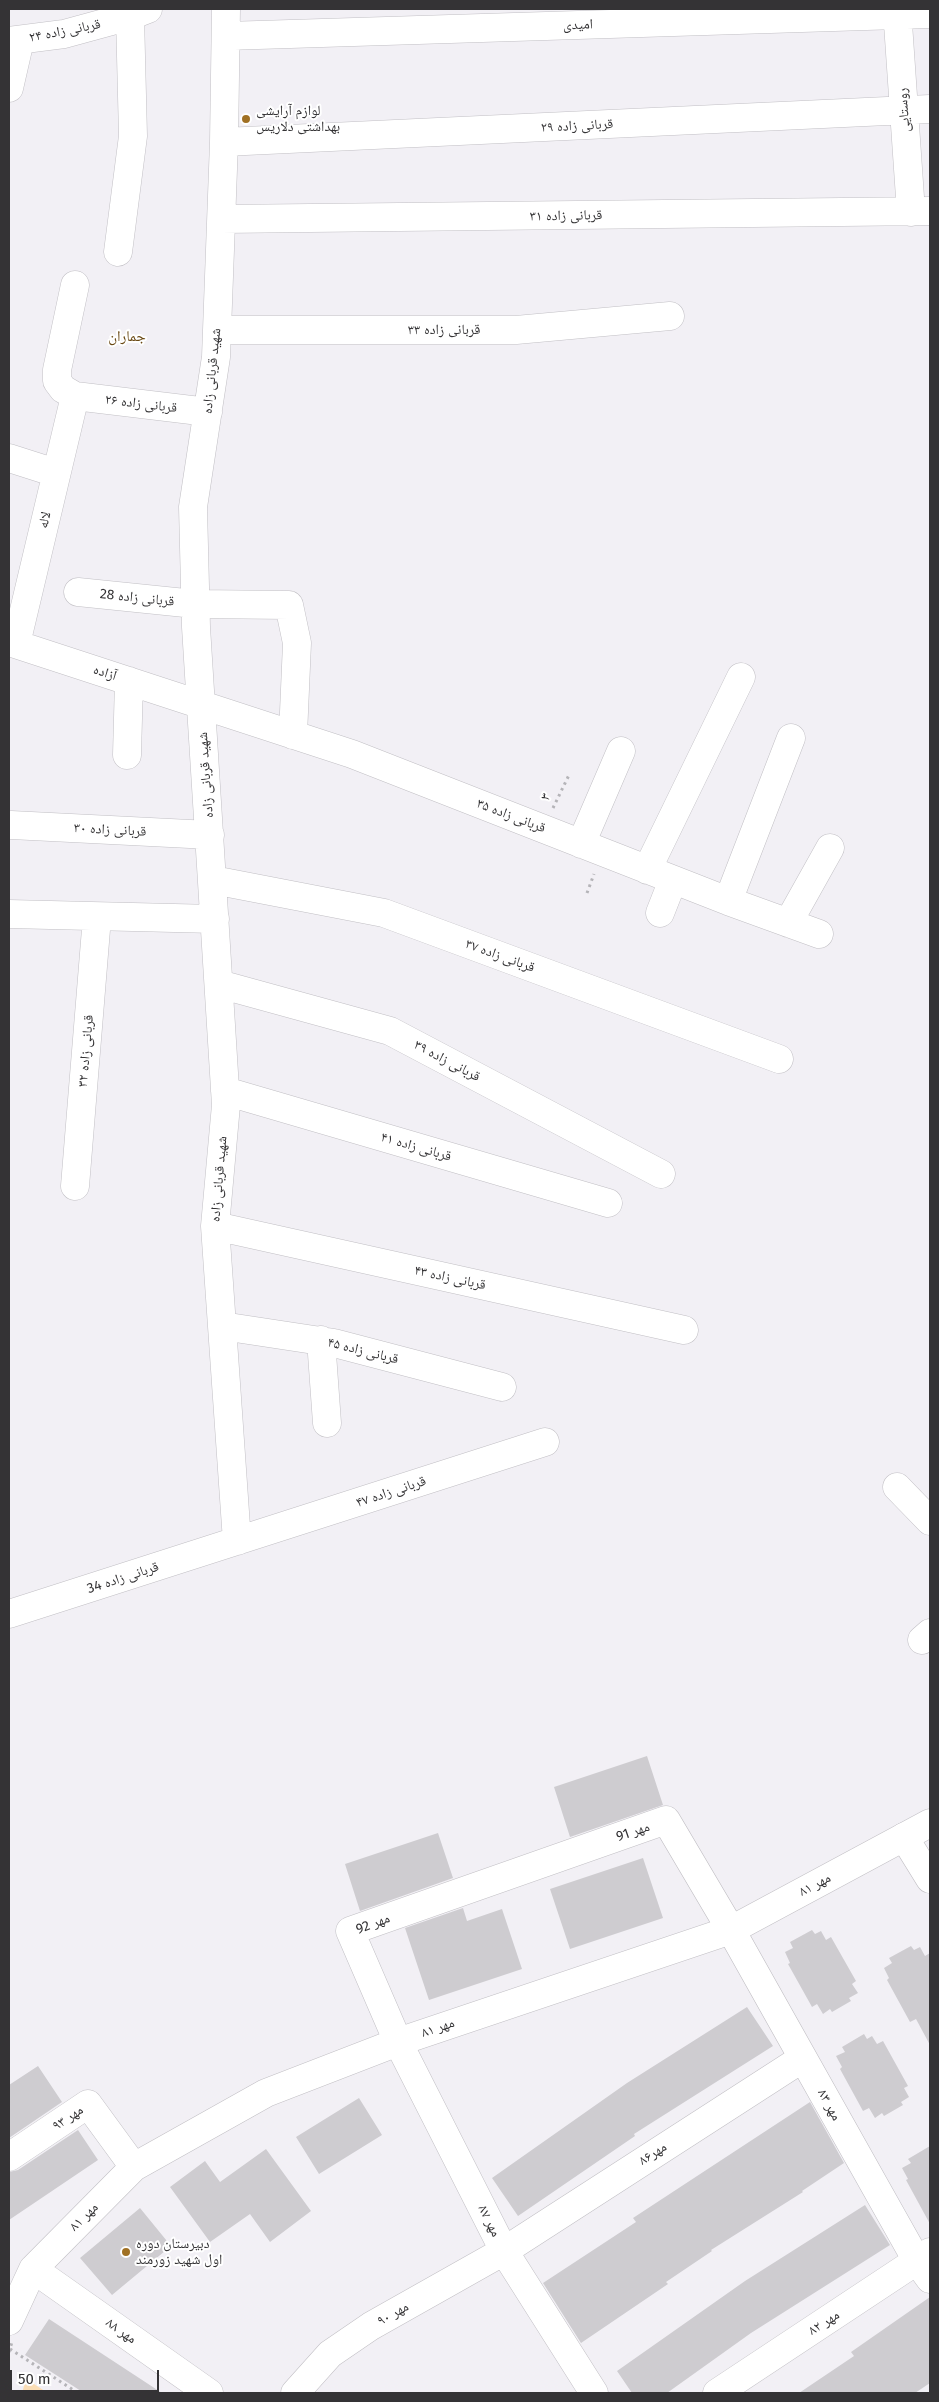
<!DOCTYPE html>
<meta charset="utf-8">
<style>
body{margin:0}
#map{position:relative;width:939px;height:2402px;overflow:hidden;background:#f2f0f5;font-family:"Fira Sans",sans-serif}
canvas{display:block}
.frame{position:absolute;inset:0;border:10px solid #343335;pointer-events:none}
.scale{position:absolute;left:10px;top:2370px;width:149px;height:22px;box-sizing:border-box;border:2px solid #343335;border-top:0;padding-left:6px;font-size:15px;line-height:18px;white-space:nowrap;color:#343335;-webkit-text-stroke:4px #fff;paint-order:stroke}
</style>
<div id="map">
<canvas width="939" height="2402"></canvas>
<div class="frame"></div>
<div class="scale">50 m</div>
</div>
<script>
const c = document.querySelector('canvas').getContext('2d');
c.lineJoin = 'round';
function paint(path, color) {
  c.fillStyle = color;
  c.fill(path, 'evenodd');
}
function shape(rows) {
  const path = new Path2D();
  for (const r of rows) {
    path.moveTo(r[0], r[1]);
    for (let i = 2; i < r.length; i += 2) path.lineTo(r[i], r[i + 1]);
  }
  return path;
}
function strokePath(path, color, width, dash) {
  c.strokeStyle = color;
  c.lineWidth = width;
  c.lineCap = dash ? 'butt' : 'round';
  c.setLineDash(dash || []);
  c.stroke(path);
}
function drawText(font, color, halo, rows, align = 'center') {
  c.font = font + ' "Fira Sans","Noto Naskh Arabic",sans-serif';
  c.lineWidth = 4;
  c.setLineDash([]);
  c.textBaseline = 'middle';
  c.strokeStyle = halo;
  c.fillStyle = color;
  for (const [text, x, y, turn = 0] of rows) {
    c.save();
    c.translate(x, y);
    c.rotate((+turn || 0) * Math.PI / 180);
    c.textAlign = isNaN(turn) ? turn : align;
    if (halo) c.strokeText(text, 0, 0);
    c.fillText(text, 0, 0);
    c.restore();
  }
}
paint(shape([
 [26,2379,48,2393,22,2393]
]), '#faddb5');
paint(shape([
 [647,1756,663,1805,570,1837,554,1787],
 [438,1833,453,1878,360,1911,345,1864],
 [643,1858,663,1918,570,1949,550,1889],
 [463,1908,467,1921,502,1909,522,1969,429,2000,405,1928],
 [812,1930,815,1934,821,1931,826,1940,831,1937,856,1981,852,1984,858,1993,849,1998,851,2001,832,2012,830,2009,823,2014,817,2004,812,2007,788,1964,790,1963,785,1952,793,1948,790,1942],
 [911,1946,914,1950,920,1947,925,1956,930,1953,930,2045,916,2019,910,2022,887,1980,889,1978,884,1968,892,1963,889,1958],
 [747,2007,773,2046,634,2134,635,2136,518,2216,492,2178,627,2083],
 [864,2034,867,2039,872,2036,877,2044,883,2041,908,2086,904,2088,909,2097,901,2102,903,2105,884,2116,882,2113,875,2118,869,2108,863,2111,840,2069,842,2067,836,2056,845,2052,842,2047],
 [38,2066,62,2102,9,2138,9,2085],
 [359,2098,382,2135,319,2174,296,2137],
 [810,2102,844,2163,802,2191,803,2192,711,2250,712,2251,666,2282,668,2284,581,2343,543,2283,636,2222,633,2218],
 [78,2130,98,2160,9,2220,9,2172,18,2170],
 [930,2146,930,2224,906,2180,908,2179,902,2168,911,2163,908,2159],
 [266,2149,311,2211,270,2242,250,2214,210,2242,170,2187,205,2161,220,2182],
 [865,2205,890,2245,751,2333,667,2393,632,2393,617,2371,745,2281],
 [140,2208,171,2246,112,2295,80,2258],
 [930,2297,930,2383,915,2393,799,2393,854,2356,851,2352],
 [49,2319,162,2393,84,2393,25,2355]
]), '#ceccd0');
const minor = shape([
 [226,9,224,142,216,357,193,507,196,627,226,1105,215,1226,237,1541],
 [897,9,911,212],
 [226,36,930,14],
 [9,41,64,34,130,16,148,9],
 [9,88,20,40],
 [224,142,930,109],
 [222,219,930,211],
 [118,252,133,136,130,16],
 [75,285,57,370,57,381,63,389,75,396,208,412],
 [217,330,516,330,670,316],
 [9,458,56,473],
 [78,592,195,604,289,605,297,643,293,735],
 [9,642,352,754,728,901,819,934],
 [16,644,75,396],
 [127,755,129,681],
 [11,825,210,835],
 [581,844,621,751],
 [647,870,741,677],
 [213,880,384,913,779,1059],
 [728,901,791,738],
 [660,913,673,880],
 [9,914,215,919],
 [788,923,830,848],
 [219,984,390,1031,661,1174],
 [225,1091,608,1203],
 [75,1186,97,917],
 [215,1226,684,1330],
 [222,1326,334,1343,502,1387],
 [321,1340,327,1423],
 [897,1487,930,1521],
 [9,1614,545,1442],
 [922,1640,930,1633],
 [9,2157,88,2104,134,2167],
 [33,2269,209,2393],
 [9,2321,33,2269,134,2167,266,2093,398,2042,731,1930,930,1823],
 [295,2393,330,2354,371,2326,504,2251,803,2058],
 [594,2393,504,2251,398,2042,350,1931,666,1820,731,1930,917,2261,930,2279],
 [717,2393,930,2252]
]);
const major = shape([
 [904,1837,930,1879]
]);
strokePath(minor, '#c1bfc4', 29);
strokePath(major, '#c1bfc4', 29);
strokePath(shape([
 [553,808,569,775],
 [587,893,594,874],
 [10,2349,78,2393],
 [9,2352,12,2342]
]), '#b5b4b8', 3, [2.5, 4]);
strokePath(minor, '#fff', 28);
strokePath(major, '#fff', 28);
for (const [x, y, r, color] of [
 [246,119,5,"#a07023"],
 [126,2252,5,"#a07023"]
]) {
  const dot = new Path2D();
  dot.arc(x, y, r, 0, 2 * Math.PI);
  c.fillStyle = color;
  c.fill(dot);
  strokePath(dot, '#fff', 2);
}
drawText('14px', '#343335', '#fff', [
 ["امیدی",578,25,-2],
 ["قربانی زاده ۲۴",65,31,-11],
 ["روستایی",904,110,-94],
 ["قربانی زاده ۲۹",577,126,-3],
 ["قربانی زاده ۳۱",566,216,-1],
 ["قربانی زاده ۳۳",444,330],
 ["شهید قربانی زاده",212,371,-84],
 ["قربانی زاده ۲۶",141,404,7],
 ["لاله",45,520,-77],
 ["قربانی زاده 28",137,598,6],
 ["آزاده",105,673,18],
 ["شهید قربانی زاده",206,775,-94],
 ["۳",546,797,-65],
 ["قربانی زاده ۳۵",511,816,21],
 ["قربانی زاده ۳۰",110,830,3],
 ["قربانی زاده ۳۷",500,956,20],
 ["قربانی زاده ۳۲",86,1051,-85],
 ["قربانی زاده ۳۹",447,1061,28],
 ["قربانی زاده ۴۱",416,1147,16],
 ["شهید قربانی زاده",219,1179,-85],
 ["قربانی زاده ۴۳",450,1278,12],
 ["قربانی زاده ۴۵",363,1351,14],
 ["قربانی زاده ۴۷",391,1492,-18],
 ["قربانی زاده 34",123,1578,-18],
 ["مهر 91",633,1832,-19],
 ["مهر ۸۱",815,1885,-28],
 ["مهر 92",373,1924,-21],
 ["مهر ۸۱",438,2028,-19],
 ["مهر ۸۳",829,2105,61],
 ["مهر ۹۳",68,2118,-34],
 ["مهر۸۶",653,2154,-33],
 ["مهر ۸۱",84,2217,-45],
 ["مهر ۸۷",489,2221,63],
 ["مهر ۹۰",393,2314,-30],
 ["مهر ۸۲",824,2323,-33],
 ["مهر ۸۸",121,2331,35]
]);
drawText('14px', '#343335', '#fff', [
 ["لوازم آرایشی",256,111],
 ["بهداشتی دلاریس",256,127],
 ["دبیرستان دوره",136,2244],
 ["اول شهید زورمند",136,2260]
], 'left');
drawText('15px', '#694813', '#fff', [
 ["جماران",127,337]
]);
</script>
